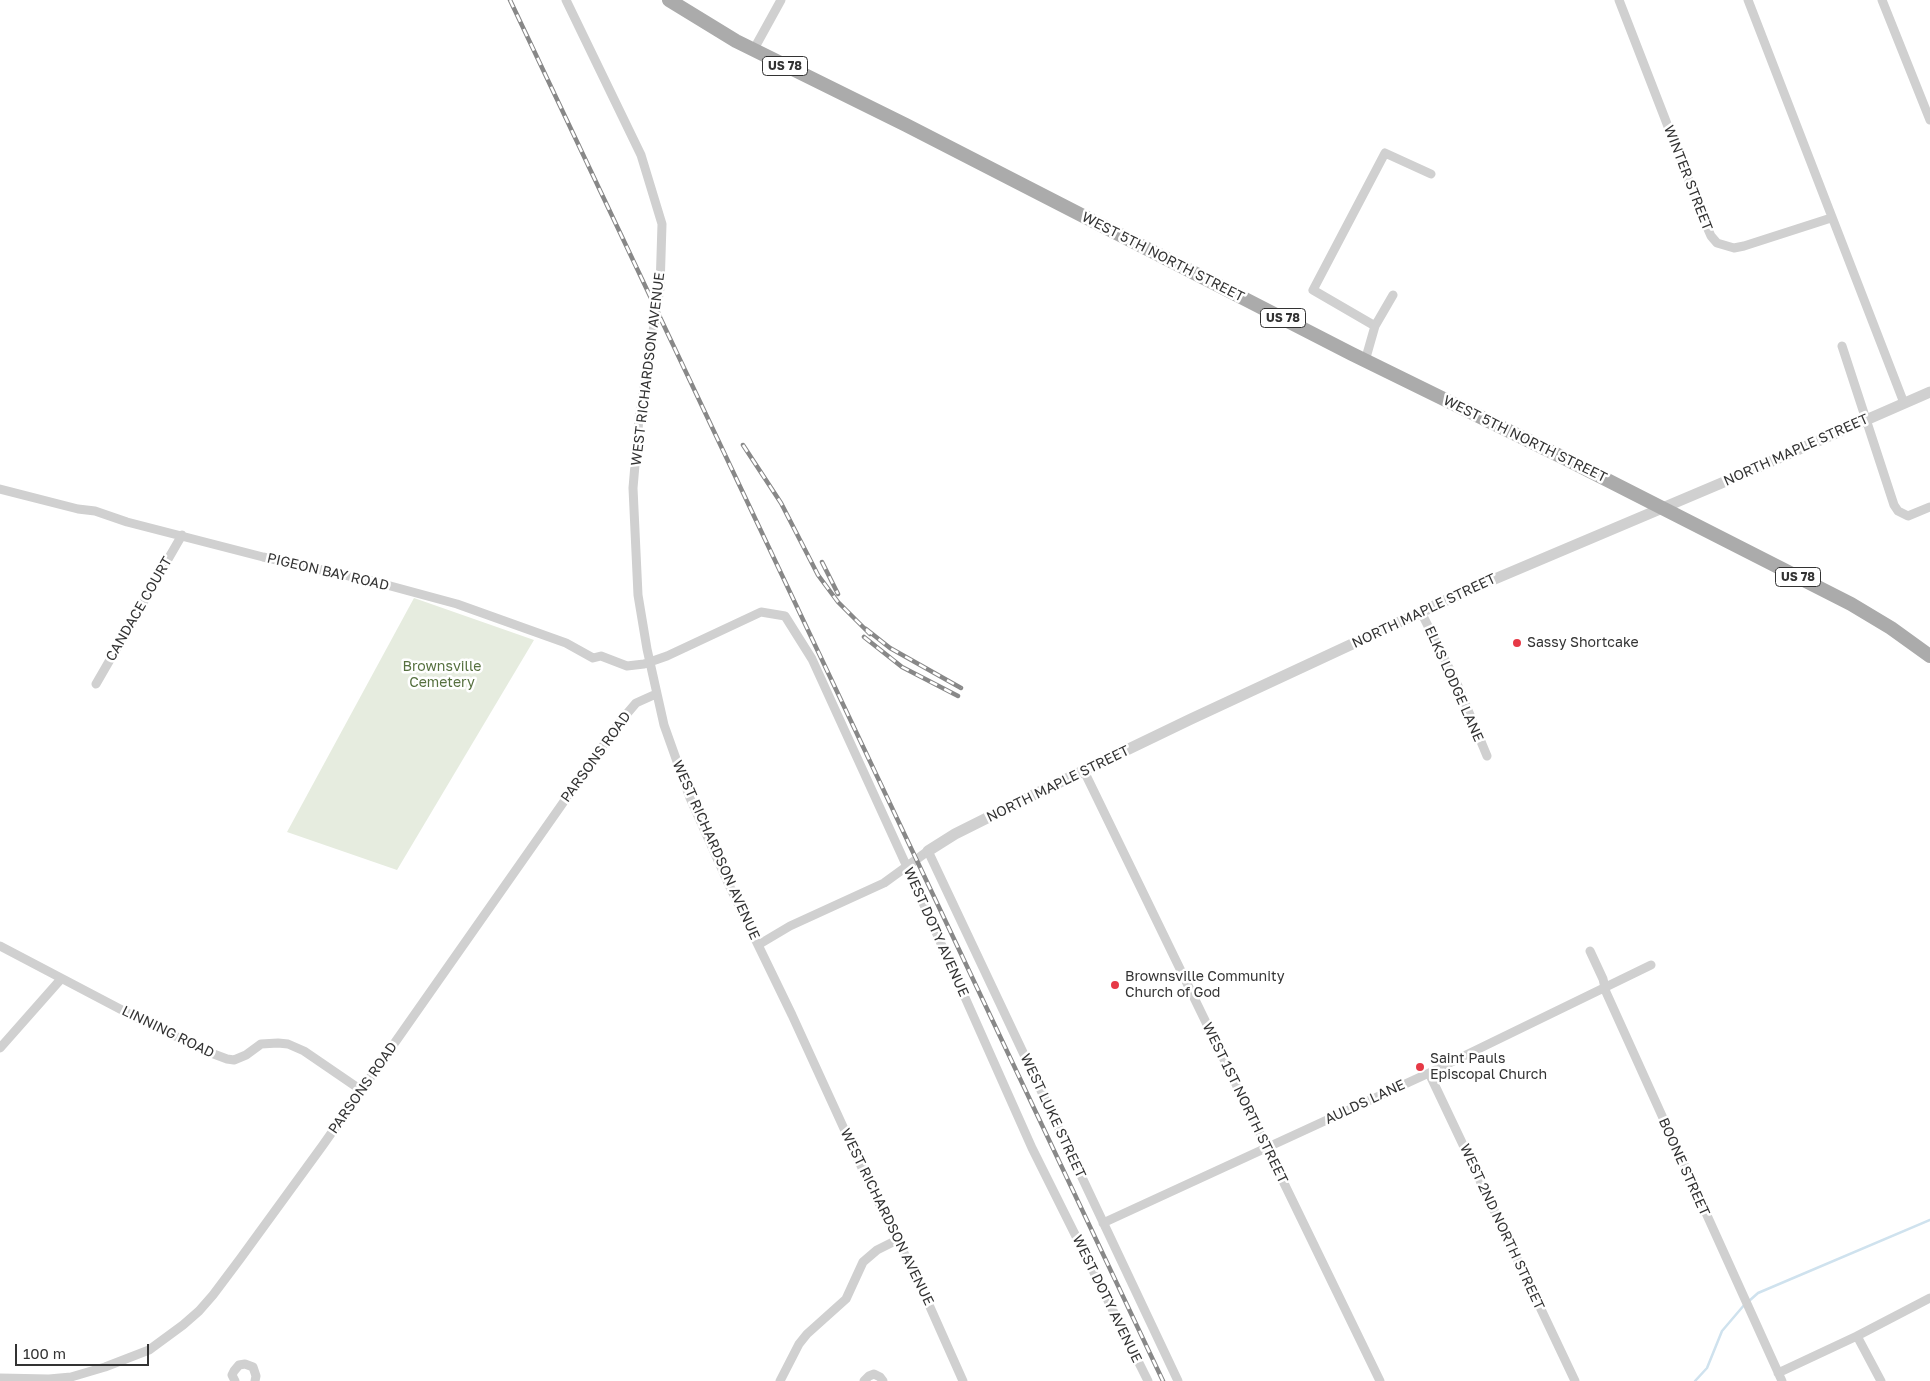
<!DOCTYPE html>
<style>
body{margin:0}
#map{position:relative;width:1930px;height:1381px;overflow:hidden;background:#fff;font-family:"Golos Text",sans-serif}
canvas{display:block}
.scale{position:absolute;left:15px;top:1344px;width:134px;height:22px;box-sizing:border-box;border:2px solid #333;border-top:0;padding-left:6px;font-size:15px;line-height:18px;white-space:nowrap;color:#333;-webkit-text-stroke:4px #fff;paint-order:stroke}
</style>
<div id="map">
<canvas width="1930" height="1381"></canvas>
<div class="scale">100 m</div>
</div>
<script>
const c = document.querySelector('canvas').getContext('2d');
c.lineJoin = 'round';
function paint(path, color) {
  c.fillStyle = color;
  c.fill(path, 'evenodd');
}
function shape(rows) {
  const path = new Path2D();
  for (const r of rows) {
    path.moveTo(r[0], r[1]);
    for (let i = 2; i < r.length; i += 2) path.lineTo(r[i], r[i + 1]);
  }
  return path;
}
function strokePath(path, color, width, dash) {
  c.strokeStyle = color;
  c.lineWidth = width;
  c.lineCap = dash ? 'butt' : 'round';
  c.setLineDash(dash || []);
  c.stroke(path);
}
function drawText(font, color, halo, rows, align = 'center') {
  c.font = font + ' "Golos Text",sans-serif';
  c.lineWidth = 5;
  c.setLineDash([]);
  c.textBaseline = 'middle';
  c.strokeStyle = halo;
  c.fillStyle = color;
  for (const [text, x, y, turn = 0] of rows) {
    c.save();
    c.translate(x, y);
    c.rotate((+turn || 0) * Math.PI / 180);
    c.textAlign = isNaN(turn) ? turn : align;
    if (halo) c.strokeText(text, 0, 0);
    c.fillText(text, 0, 0);
    c.restore();
  }
}
paint(shape([
 [414,598,534,640,397,870,287,832]
]), '#e6ecdf');
strokePath(shape([
 [1749,1301,1758,1293,1930,1220],
 [1695,1381,1707,1368,1722,1331,1745,1304]
]), '#cfe2ee', 2.5);
strokePath(shape([
 [566,0,641,155,662,224,660,288,639,418,633,488,638,595,647,649,664,725,690,798,729,885,792,1015,867,1179,922,1289,963,1381],
 [1619,0,1707,227,1711,236,1717,243,1734,248,1744,246,1831,218],
 [1748,0,1904,403],
 [1882,0,1930,120],
 [754,49,781,0],
 [1375,326,1313,290,1385,153,1431,174],
 [1842,346,1894,505,1898,511,1908,516,1930,507],
 [1365,361,1375,326,1393,295],
 [0,489,78,509,95,511,127,522,263,557,372,581,457,604,566,643,593,658,601,656,627,666,644,664,667,656,761,612,785,616,812,659,907,867,1032,1148,1148,1381],
 [1421,612,1458,686,1487,756],
 [96,684,182,535],
 [1084,771,1380,1381],
 [758,945,790,926,884,883,928,851,1178,1381],
 [0,946,139,1019,211,1053,227,1059,234,1060,246,1055,261,1044,278,1043,288,1044,304,1051,361,1090],
 [1590,951,1603,979,1606,992,1782,1381],
 [0,1048,61,979],
 [1429,1073,1575,1381],
 [1103,1223,1429,1073,1651,965],
 [1857,1336,1881,1381],
 [1778,1373,1857,1336,1930,1298],
 [0,1378,49,1379,71,1377,105,1367,149,1350,183,1325,199,1311,213,1295,240,1259,323,1145,619,723,636,703,656,694],
 [235,1381,232,1375,234,1371,239,1365,245,1364,253,1367,256,1376,255,1381],
 [780,1381,799,1344,807,1334,846,1299,863,1262,877,1250,899,1239],
 [864,1381,869,1376,874,1374,880,1377,883,1381]
]), '#d0d0d0', 9);
strokePath(shape([
 [928,851,955,834,1027,798,1191,719,1464,592,1731,479,1930,392]
]), '#d0d0d0', 11);
strokePath(shape([
 [669,0,736,41,906,125,1352,354,1562,457,1851,604,1891,628,1930,656]
]), '#ababab', 14);
const rail = shape([
 [510,0,1163,1381],
 [743,445,781,503,818,575,838,602,870,634],
 [822,562,838,594],
 [866,629,890,648,961,688],
 [864,637,902,667,958,696]
]);
strokePath(rail, '#888', 4.5);
strokePath(rail, '#fff', 2.5, [8]);
for (const [x, y, r, color] of [
 [1517,643,5,"#e63946"],
 [1115,985,5,"#e63946"],
 [1420,1067,5,"#e63946"]
]) {
  const dot = new Path2D();
  dot.arc(x, y, r, 0, 2 * Math.PI);
  c.fillStyle = color;
  c.fill(dot);
  strokePath(dot, '#fff', 2);
}
for (const [x, y, w] of [
 [785,66,45],
 [1283,318,45],
 [1798,577,45]
]) {
  const box = new Path2D();
  box.roundRect(x - w / 2, y - 9.5, w, 19, 4);
  c.fillStyle = '#fff';
  c.fill(box);
  strokePath(box, '#333', 1);
}
drawText('bold 12px', '#333', null, [
 ["US 78",785,66],
 ["US 78",1283,318],
 ["US 78",1798,577]
]);
drawText('14px', '#333', '#fff', [
 ["WINTER STREET",1688,178,69],
 ["WEST 5TH NORTH STREET",1163,257,27],
 ["WEST RICHARDSON AVENUE",648,369,-83],
 ["WEST 5TH NORTH STREET",1525,439,26],
 ["NORTH MAPLE STREET",1796,450,-24],
 ["PIGEON BAY ROAD",328,572,13],
 ["CANDACE COURT",139,609,-60],
 ["NORTH MAPLE STREET",1424,611,-25],
 ["ELKS LODGE LANE",1454,684,66],
 ["PARSONS ROAD",596,757,-54],
 ["NORTH MAPLE STREET",1058,784,-26],
 ["WEST RICHARDSON AVENUE",716,850,66],
 ["WEST DOTY AVENUE",936,932,66],
 ["LINNING ROAD",168,1032,26],
 ["PARSONS ROAD",363,1088,-55],
 ["AULDS LANE",1365,1102,-25],
 ["WEST 1ST NORTH STREET",1245,1103,64],
 ["WEST LUKE STREET",1053,1116,65],
 ["BOONE STREET",1684,1167,66],
 ["WEST RICHARDSON AVENUE",887,1217,64],
 ["WEST 2ND NORTH STREET",1502,1227,65],
 ["WEST DOTY AVENUE",1107,1299,64]
]);
drawText('14px', '#333', '#fff', [
 ["Sassy Shortcake",1527,643],
 ["Brownsville Community",1125,977],
 ["Church of God",1125,993],
 ["Saint Pauls",1430,1059],
 ["Episcopal Church",1430,1075]
], 'left');
drawText('14px', '#56703f', '#fff', [
 ["Brownsville",442,667],
 ["Cemetery",442,683]
]);
</script>
